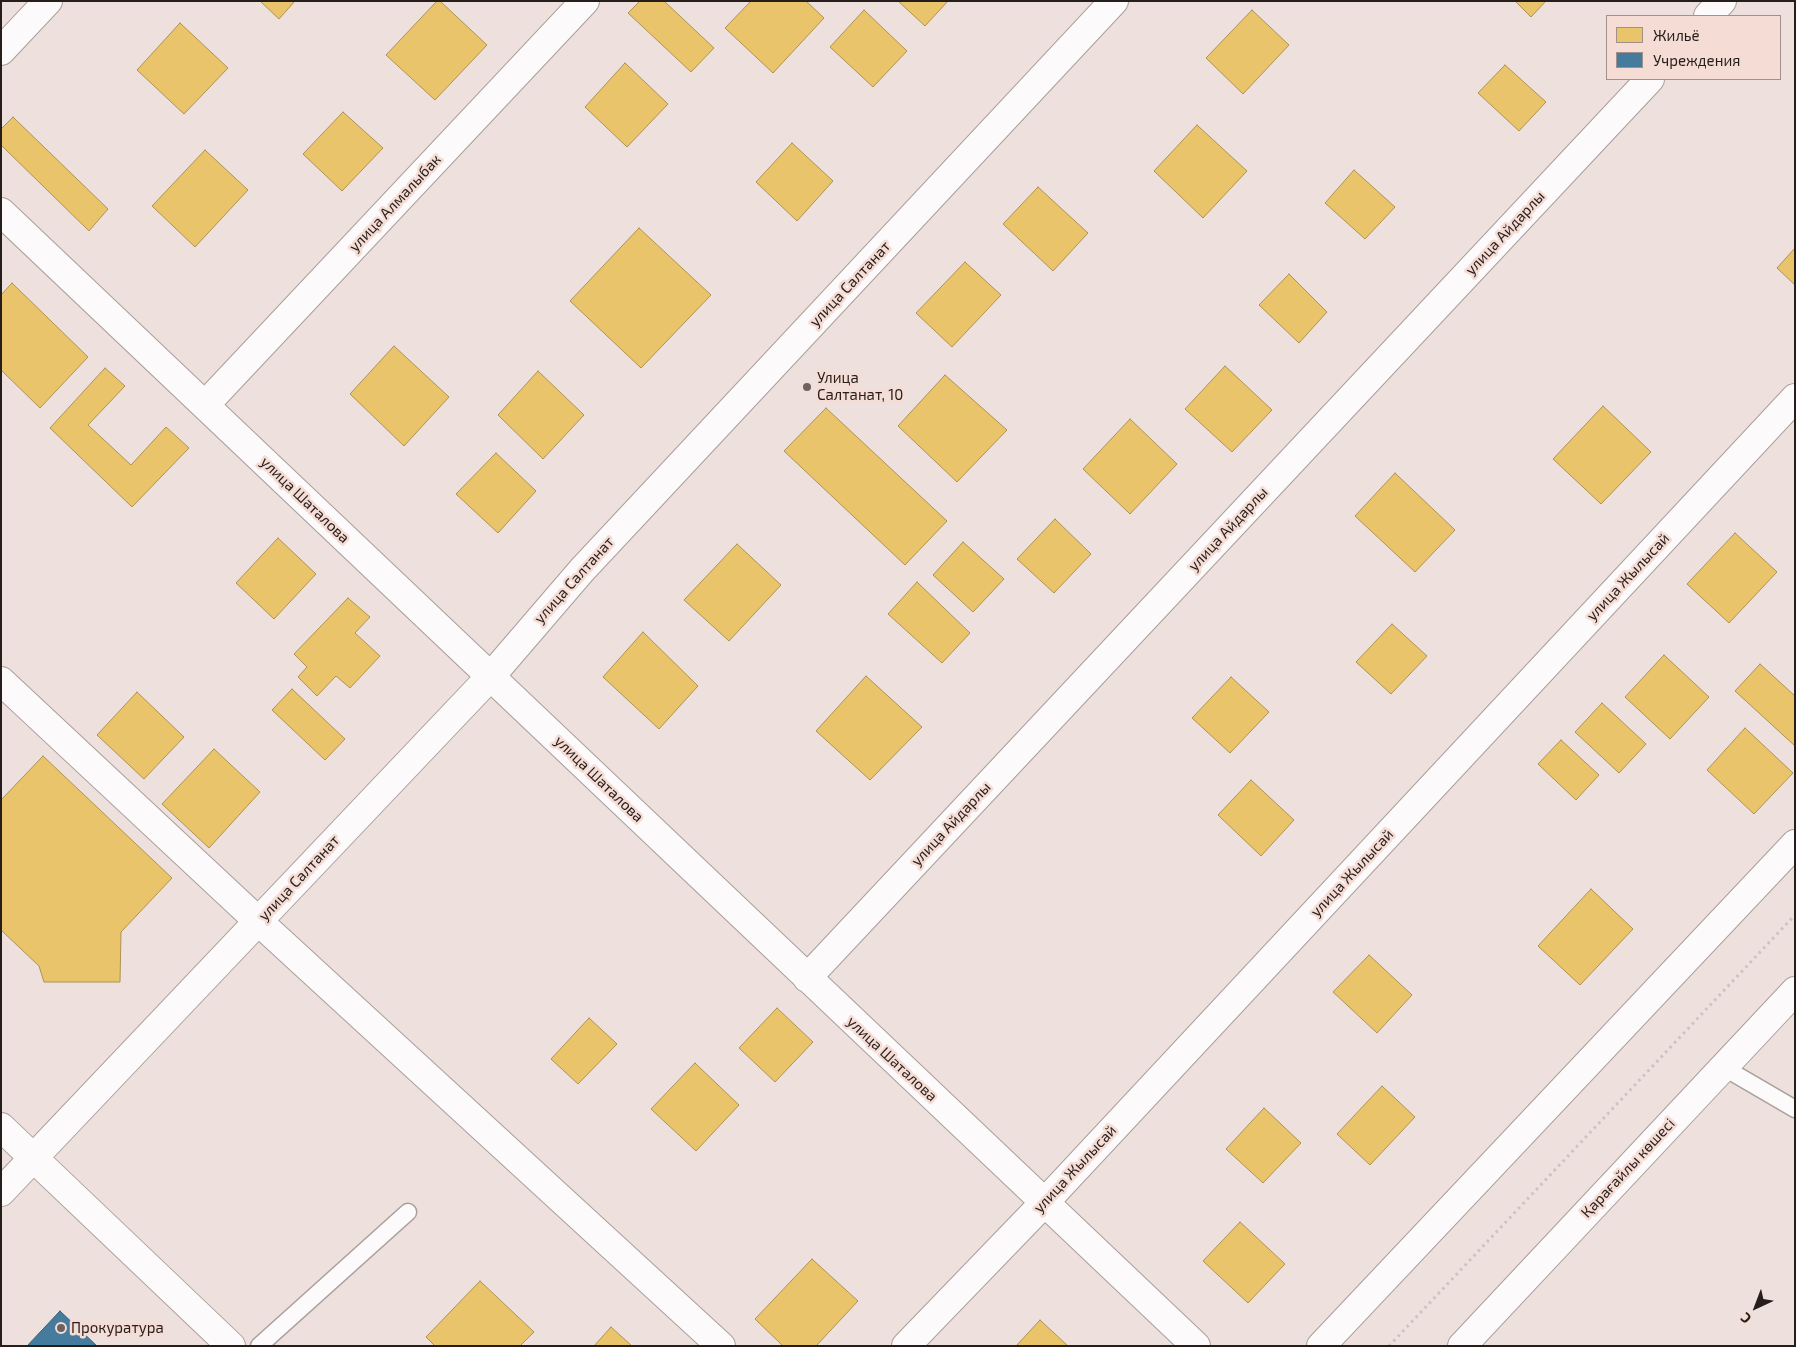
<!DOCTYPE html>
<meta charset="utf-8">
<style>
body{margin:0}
#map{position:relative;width:1796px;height:1347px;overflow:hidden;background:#eee0dc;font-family:"Exo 2",sans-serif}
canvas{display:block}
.frame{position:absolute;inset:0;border:2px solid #261e1b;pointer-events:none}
.legend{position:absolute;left:1606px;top:15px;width:175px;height:65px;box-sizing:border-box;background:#f5dcd5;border:1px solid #a2908b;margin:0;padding:6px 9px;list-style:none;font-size:15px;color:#261e1b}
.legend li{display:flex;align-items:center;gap:10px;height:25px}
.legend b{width:25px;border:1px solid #a2908b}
.north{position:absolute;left:1731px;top:1282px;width:50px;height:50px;-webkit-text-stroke:4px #f5dcd5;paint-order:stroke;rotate:223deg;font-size:14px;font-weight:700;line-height:20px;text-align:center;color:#261e1b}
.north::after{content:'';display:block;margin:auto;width:18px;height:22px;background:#261e1b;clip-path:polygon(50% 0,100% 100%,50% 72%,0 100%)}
</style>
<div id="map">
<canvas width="1796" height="1347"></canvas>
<div class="frame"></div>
<ul class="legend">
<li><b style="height:14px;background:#e9c46a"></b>Жильё</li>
<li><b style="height:14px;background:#457b9d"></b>Учреждения</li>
</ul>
<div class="north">С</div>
</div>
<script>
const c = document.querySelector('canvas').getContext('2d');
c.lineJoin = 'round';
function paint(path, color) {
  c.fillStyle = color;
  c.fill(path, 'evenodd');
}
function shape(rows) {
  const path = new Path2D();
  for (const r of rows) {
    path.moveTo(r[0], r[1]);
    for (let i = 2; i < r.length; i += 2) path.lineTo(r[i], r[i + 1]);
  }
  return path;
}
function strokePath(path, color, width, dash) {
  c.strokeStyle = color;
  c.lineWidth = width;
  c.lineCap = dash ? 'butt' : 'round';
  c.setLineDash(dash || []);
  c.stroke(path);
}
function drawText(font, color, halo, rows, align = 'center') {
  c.font = font + ' "Exo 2",sans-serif';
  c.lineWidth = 5;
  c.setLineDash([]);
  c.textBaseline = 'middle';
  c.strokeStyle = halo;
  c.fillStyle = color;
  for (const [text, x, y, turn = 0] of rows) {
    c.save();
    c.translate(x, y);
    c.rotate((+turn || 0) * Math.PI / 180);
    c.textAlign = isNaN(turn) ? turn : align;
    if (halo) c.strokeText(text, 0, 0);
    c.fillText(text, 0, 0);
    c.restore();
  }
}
const homes = shape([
 [260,1,295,1,279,19,260,1],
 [437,1,440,1,487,45,435,100,386,55,437,1],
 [640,1,664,1,714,48,691,72,628,13,640,1],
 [751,1,806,1,824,18,773,73,725,28,751,1],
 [898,1,948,1,925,26,898,1],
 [1515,1,1546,1,1531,17,1515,1],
 [864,10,907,51,873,87,830,47,864,10],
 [1252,10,1289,45,1243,94,1206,58,1252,10],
 [180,23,228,68,184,114,137,70,180,23],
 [625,63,668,104,627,147,585,107,625,63],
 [1505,65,1546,102,1519,131,1478,93,1505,65],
 [343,112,383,148,342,191,303,154,343,112],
 [13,117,108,209,89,231,1,145,1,129,13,117],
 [1197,125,1247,171,1203,218,1154,171,1197,125],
 [792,143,833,181,797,221,756,182,792,143],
 [205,150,248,190,195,247,152,206,205,150],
 [1354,170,1395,207,1365,239,1325,203,1354,170],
 [1038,187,1088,233,1053,271,1003,224,1038,187],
 [639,228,711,295,641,368,570,301,639,228],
 [1795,248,1795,285,1777,268,1795,248],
 [965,262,1001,295,952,347,916,313,965,262],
 [1289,274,1327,312,1299,343,1259,305,1289,274],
 [12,283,88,357,40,408,1,370,1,295,12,283],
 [394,346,449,397,404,446,350,394,394,346],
 [1225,366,1272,410,1232,452,1185,409,1225,366],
 [105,368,125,386,88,425,131,465,166,427,189,448,132,507,50,428,105,368],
 [538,371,584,415,543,459,498,415,538,371],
 [945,375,1007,430,957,482,898,426,945,375],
 [1603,406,1651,452,1601,504,1553,459,1603,406],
 [826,408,947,521,905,565,784,451,826,408],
 [1130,419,1177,464,1130,514,1083,469,1130,419],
 [496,453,536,491,498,533,456,494,496,453],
 [1395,473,1455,530,1415,572,1355,516,1395,473],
 [1055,519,1091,554,1054,593,1017,559,1055,519],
 [1735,533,1777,572,1729,623,1687,584,1735,533],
 [278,538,316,574,274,619,236,583,278,538],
 [963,542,1004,579,973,612,933,575,963,542],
 [737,544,781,585,729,641,684,600,737,544],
 [917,582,970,633,942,663,888,614,917,582],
 [348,598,370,617,355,633,380,656,350,688,336,676,317,696,298,677,307,667,294,654,348,598],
 [1392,624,1427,656,1391,694,1356,662,1392,624],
 [643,632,698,686,659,729,603,677,643,632],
 [1664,655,1709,697,1670,739,1625,697,1664,655],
 [1760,664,1795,696,1795,746,1735,691,1760,664],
 [866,676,922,727,870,780,816,731,866,676],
 [1231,677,1269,712,1230,753,1192,718,1231,677],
 [292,689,345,739,325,760,272,710,292,689],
 [137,692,184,737,144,779,97,735,137,692],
 [1602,703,1646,744,1619,773,1575,732,1602,703],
 [1745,728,1793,773,1754,814,1707,770,1745,728],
 [1561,740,1599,775,1576,800,1538,764,1561,740],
 [214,749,260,792,209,848,162,804,214,749],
 [43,756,172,878,121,932,120,982,44,982,39,966,1,930,1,800,43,756],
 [1251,780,1294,820,1261,856,1218,815,1251,780],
 [1591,889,1633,929,1580,985,1538,946,1591,889],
 [1369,955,1412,995,1377,1033,1333,992,1369,955],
 [777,1008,813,1042,775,1082,739,1048,777,1008],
 [589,1018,617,1044,578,1084,551,1059,589,1018],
 [695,1063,739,1105,696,1151,651,1109,695,1063],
 [1382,1086,1415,1117,1370,1165,1337,1134,1382,1086],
 [1264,1108,1301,1143,1263,1183,1226,1149,1264,1108],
 [1240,1222,1285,1264,1248,1303,1203,1261,1240,1222],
 [812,1259,858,1301,816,1346,783,1346,755,1319,812,1259],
 [480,1281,534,1332,520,1346,435,1346,426,1337,480,1281],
 [1040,1320,1068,1346,1016,1346,1040,1320],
 [611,1327,632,1346,594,1346,611,1327]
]);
paint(homes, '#e9c46a');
strokePath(homes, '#ae9252', 1);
const public = shape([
 [60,1311,97,1346,27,1346,60,1311]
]);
paint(public, '#457b9d');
strokePath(public, '#3c5f76', 1);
const service = shape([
 [1723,1067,1795,1109],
 [259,1346,408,1212]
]);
const minor = shape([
 [1708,16,1722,1],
 [1,51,48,1],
 [1,212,1196,1346],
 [205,405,585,1],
 [1,681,258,921,721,1346],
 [807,978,1650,79],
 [1,1127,231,1346],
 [1,1192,491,676,582,570,1114,1],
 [906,1346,1044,1203,1795,398],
 [1321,1346,1795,844]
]);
const tertiary = shape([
 [1462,1346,1795,991]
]);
strokePath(service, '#a99f9c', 19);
strokePath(minor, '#a99f9c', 30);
strokePath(tertiary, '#a99f9c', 30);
strokePath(shape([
 [1389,1346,1795,915]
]), '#c9c3c2', 3, [2.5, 4]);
strokePath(service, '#fcfafa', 16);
strokePath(minor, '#fcfafa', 28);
strokePath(tertiary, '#fcfafa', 28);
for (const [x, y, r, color] of [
 [807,387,5,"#6c625f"],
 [61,1328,5,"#6c625f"]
]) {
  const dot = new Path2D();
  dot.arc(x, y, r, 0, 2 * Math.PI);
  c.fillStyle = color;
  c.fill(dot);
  strokePath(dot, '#f5dcd5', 2);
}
drawText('15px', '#261e1b', '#f5dcd5', [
 ["улица Алмалыбак",395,203,-47],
 ["улица Айдарлы",1505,233,-47],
 ["улица Салтанат",850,284,-47],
 ["улица Шаталова",305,500,44],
 ["улица Айдарлы",1228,529,-47],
 ["улица Жылысай",1628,577,-47],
 ["улица Салтанат",574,580,-48],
 ["улица Шаталова",599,779,44],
 ["улица Айдарлы",951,824,-47],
 ["улица Жылысай",1352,873,-47],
 ["улица Салтанат",299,878,-47],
 ["улица Шаталова",892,1059,43],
 ["Қарағайлы көшесі",1628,1168,-47],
 ["улица Жылысай",1075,1169,-47]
]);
drawText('15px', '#261e1b', '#f5dcd5', [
 ["Улица",817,378],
 ["Салтанат, 10",817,395],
 ["Прокуратура",71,1328]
], 'left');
</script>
